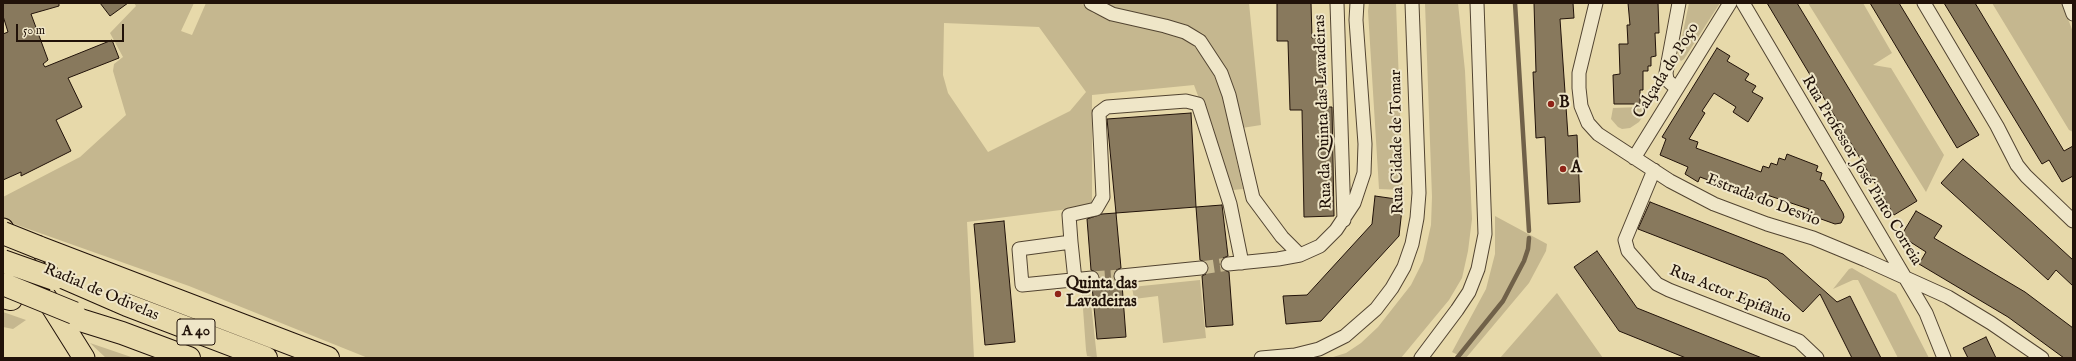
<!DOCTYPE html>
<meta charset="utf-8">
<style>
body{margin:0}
#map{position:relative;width:2076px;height:361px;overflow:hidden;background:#e7d9aa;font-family:"IM FELL English",serif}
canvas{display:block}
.frame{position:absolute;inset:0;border:4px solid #211209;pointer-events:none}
.scale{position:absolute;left:16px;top:24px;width:108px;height:18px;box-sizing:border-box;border:2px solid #211209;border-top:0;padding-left:5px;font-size:12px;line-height:14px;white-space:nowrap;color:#211209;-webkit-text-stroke:3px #efe6c8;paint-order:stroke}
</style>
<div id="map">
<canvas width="2076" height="361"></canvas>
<div class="frame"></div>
<div class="scale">50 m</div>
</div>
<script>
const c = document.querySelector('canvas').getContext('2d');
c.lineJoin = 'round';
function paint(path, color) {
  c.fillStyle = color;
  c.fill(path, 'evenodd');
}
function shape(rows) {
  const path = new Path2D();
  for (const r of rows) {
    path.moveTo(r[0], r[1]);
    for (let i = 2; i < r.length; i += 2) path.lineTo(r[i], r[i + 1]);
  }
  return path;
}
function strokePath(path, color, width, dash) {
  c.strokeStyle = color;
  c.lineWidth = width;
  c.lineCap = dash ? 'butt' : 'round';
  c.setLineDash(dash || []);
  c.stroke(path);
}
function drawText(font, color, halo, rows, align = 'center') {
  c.font = font + ' "IM FELL English",serif';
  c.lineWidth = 4;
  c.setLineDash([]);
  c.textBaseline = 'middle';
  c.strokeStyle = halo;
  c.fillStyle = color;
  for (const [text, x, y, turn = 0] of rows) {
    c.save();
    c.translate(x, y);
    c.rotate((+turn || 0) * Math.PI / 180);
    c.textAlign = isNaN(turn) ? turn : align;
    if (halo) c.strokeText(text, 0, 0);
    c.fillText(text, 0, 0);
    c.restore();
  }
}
paint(shape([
 [134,3,194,3,181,31,192,35,206,3,1081,3,1093,13,1108,19,1183,36,1202,54,1211,68,1222,95,1243,189,1233,190,1194,85,1092,95,1092,206,967,222,974,358,368,358,189,286,3,220,3,197,80,157,126,115,113,71,114,64,123,57,110,33,136,6],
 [944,23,1039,27,1086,92,1070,111,988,152,948,93,943,75],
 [1091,3,1249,3,1261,125,1242,128,1227,71,1204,34,1186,25],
 [1369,3,1396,3,1403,190,1379,189,1368,11],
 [1425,3,1458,3,1465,71,1472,219,1468,251,1462,278,1449,300,1401,358,1330,358,1346,353,1361,343,1378,327,1411,285,1423,261,1431,225,1432,197],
 [1689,3,1720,3,1684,59,1681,61,1679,59,1678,56],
 [1808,3,1863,3,1892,53,1873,65,1891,68,1944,155,1926,192],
 [1992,3,2062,3,2073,32,2073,132,2069,130],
 [1640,107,1645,110,1643,116,1639,122,1630,128,1622,129,1618,127,1611,119,1613,108],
 [1495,216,1547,244,1546,251,1529,283,1466,358,1464,358,1452,352,1486,289,1495,254],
 [1852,268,1896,294,1929,358,1898,358,1858,280,1853,280,1833,289,1849,269],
 [1200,280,1206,338,1163,343,1158,296,1134,299,1132,287],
 [1557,293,1603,358,1500,358,1556,294],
 [1090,294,1097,358,1087,356,1086,350,1082,295],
 [3,312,26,320,13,329,3,327],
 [90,343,134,358,106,358]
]), '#c5b78f');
strokePath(shape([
 [1515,3,1529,231],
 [1457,358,1503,301,1524,261,1528,249,1529,238]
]), '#706149', 4.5);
const building = shape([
 [3,3,59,3,59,6,31,14,48,60,43,64,45,67,112,40,119,58,68,78,82,107,56,120,71,151,21,176,21,172,3,180,3,34,8,32,3,16,3,3],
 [100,3,128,3,110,16,100,3],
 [1277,3,1311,3,1312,38,1322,38,1323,107,1332,107,1334,216,1304,217,1302,110,1290,110,1288,41,1277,41,1277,3],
 [1534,3,1573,3,1574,18,1560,19,1568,136,1577,135,1580,202,1548,204,1545,137,1536,138,1533,72,1536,72,1534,3],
 [1628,3,1658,3,1659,33,1655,33,1656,56,1651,57,1651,66,1648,66,1648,71,1643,71,1643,90,1640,90,1640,104,1614,104,1613,75,1620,74,1619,44,1628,44,1627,25,1630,25,1628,3],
 [1767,3,1797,3,1917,201,1894,215,1767,3],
 [1870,3,1899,3,1979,135,1957,148,1870,3],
 [1944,3,1975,3,2064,151,2073,146,2073,176,2062,182,2049,160,2042,164,1944,3],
 [1717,48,1730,56,1727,61,1749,74,1745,80,1756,86,1752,92,1763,98,1748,122,1733,112,1736,107,1714,93,1702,111,1705,113,1689,139,1698,142,1696,148,1761,172,1763,166,1769,168,1771,163,1777,165,1779,158,1785,160,1787,154,1818,166,1816,171,1822,173,1820,180,1824,181,1843,213,1844,217,1841,223,1835,224,1807,214,1809,209,1767,195,1765,201,1700,177,1698,182,1685,174,1688,167,1660,155,1666,139,1662,137,1717,48],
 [1191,113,1196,207,1116,213,1107,119,1191,113],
 [1963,159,2073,260,2073,286,2056,270,2048,280,1941,183,1963,159],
 [1375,196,1403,200,1399,236,1321,321,1286,324,1283,296,1307,295,1372,224,1375,196],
 [1650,202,1783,254,1837,302,1850,296,1881,358,1852,358,1820,294,1803,312,1767,279,1638,229,1650,202],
 [1222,205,1228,256,1223,258,1220,264,1222,269,1229,272,1233,325,1206,327,1202,276,1206,274,1209,268,1207,263,1200,260,1196,207,1222,205],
 [1916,211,1942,226,1934,238,2025,292,2073,328,2073,358,2064,358,2008,317,1919,264,1926,252,1901,236,1916,211],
 [1116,213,1121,268,1116,270,1113,276,1115,281,1122,284,1126,337,1097,339,1092,286,1097,284,1100,278,1098,273,1091,270,1087,219,1102,214,1116,213],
 [1004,221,1015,342,985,345,974,224,1004,221],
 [1597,251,1637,308,1762,358,1686,358,1619,331,1574,267,1597,251],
 [1986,337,1996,358,1968,358,1963,348,1986,337]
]);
paint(building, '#88795d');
strokePath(building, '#211209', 1);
strokePath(shape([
 [1201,268,1228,264],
 [1092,278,1121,276]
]), '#c9bb92', 13, [13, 6]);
const minor = shape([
 [1091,3,1112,14,1165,26,1185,32,1200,41,1221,73,1229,95,1253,198,1282,237,1300,255],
 [1337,3,1344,220],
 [1596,3,1579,73,1579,88,1581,106,1588,123,1598,134,1670,181,1714,204,1767,224,1813,238,1866,260,1948,297,1991,323,2042,358],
 [1743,3,1926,313,1944,358],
 [1924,3,1997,126,2017,165,2026,176,2073,221],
 [2069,3,2073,14],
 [1676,88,1667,80,1666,73,1679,3],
 [1634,158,1730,3],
 [1654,170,1625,240,1628,251,1649,275,1657,284,1669,290,1799,341,1817,358],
 [1071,242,1069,215,1096,209,1103,197,1099,113,1107,107,1186,101,1198,104,1230,204,1242,263],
 [1228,264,1278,259,1300,255,1320,246,1336,230,1354,203,1364,173,1365,144,1356,20,1357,3],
 [1121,276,1201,268],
 [1075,280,1071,242,1019,249,1022,285,1092,278],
 [1261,358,1295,355,1319,349,1345,336,1376,309,1392,288,1404,267,1412,244,1417,218,1419,193,1412,3],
 [1421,358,1457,310,1469,292,1478,269,1485,234,1477,3]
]);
const primary = shape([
 [3,229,84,358]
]);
const trunk = shape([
 [38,247,328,358],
 [51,272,127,305,266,358],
 [3,297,11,299],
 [77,319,122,333,189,358]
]);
strokePath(minor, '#524431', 15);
strokePath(primary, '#211209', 23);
strokePath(trunk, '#211209', 24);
strokePath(minor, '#efe6c8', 13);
strokePath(primary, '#e7d9aa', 21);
strokePath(trunk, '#e7d9aa', 22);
const trunkBridge = shape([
 [3,233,38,247],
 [3,261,54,279],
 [3,284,74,313]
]);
strokePath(trunkBridge, '#211209', 24, []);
strokePath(trunkBridge, '#e7d9aa', 22);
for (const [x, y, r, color] of [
 [1551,104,4,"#8f2418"],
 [1563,169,4,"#8f2418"],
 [1058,294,4,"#8f2418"]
]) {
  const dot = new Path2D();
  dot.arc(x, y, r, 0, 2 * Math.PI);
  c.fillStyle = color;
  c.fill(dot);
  strokePath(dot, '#efe6c8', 1.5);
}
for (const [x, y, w] of [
 [196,332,38]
]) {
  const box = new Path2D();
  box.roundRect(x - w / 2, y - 13, w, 26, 3);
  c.fillStyle = '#efe6c8';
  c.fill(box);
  strokePath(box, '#211209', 1);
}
drawText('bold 15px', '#211209', null, [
 ["A 40",196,332]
]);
drawText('16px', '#211209', '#efe6c8', [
 ["Calçada do Poço",1667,71,-58],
 ["Rua da Quinta das Lavadeiras",1324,112,-92],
 ["Rua Cidade de Tomar",1398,142,-91],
 ["Rua Professor José Pinto Correia",1861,171,59],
 ["Estrada do Desvio",1763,201,21],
 ["Radial de Odivelas",101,293,23],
 ["Rua Actor Epifânio",1730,295,22]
]);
drawText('bold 16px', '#211209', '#efe6c8', [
 ["B",1559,104],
 ["A",1571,169],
 ["Quinta das",1066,285],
 ["Lavadeiras",1066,303]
], 'left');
</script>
